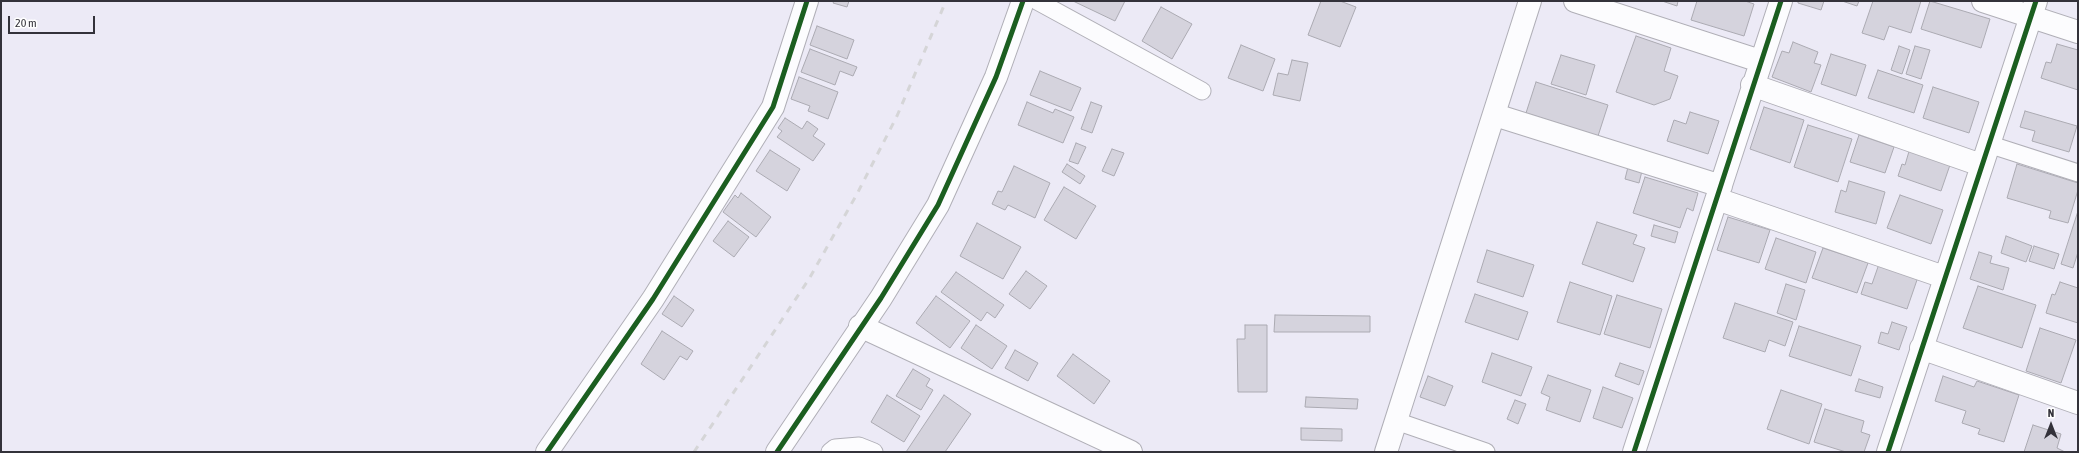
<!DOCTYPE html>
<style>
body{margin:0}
#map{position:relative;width:2079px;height:453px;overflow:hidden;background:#eceaf6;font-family:"Asap Condensed",sans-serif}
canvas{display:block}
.frame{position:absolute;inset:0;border:2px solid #33323a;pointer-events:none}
.north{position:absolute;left:2031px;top:405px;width:40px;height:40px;-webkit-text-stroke:3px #fff;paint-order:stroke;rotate:0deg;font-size:11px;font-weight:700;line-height:16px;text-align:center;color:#33323a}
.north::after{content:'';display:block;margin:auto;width:14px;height:18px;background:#33323a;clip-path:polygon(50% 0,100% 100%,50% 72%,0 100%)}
.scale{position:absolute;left:8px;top:16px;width:87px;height:18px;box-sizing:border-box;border:2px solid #33323a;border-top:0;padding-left:5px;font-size:12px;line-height:14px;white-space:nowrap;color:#33323a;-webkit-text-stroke:3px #fff;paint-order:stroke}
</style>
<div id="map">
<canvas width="2079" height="453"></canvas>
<div class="frame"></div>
<div class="north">N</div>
<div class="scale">20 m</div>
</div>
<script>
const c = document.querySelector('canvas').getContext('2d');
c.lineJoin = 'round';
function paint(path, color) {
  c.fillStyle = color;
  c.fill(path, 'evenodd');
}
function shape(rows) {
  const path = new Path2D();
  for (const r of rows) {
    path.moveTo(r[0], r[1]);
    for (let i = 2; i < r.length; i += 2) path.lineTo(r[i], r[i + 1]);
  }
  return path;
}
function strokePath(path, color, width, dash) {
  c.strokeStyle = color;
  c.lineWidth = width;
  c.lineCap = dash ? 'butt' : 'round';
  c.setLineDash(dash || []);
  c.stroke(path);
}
const building = shape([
 [834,1,849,1,847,7,833,3,834,1],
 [1073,1,1125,1,1115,21,1073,1],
 [1321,1,1340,1,1356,7,1340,47,1308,35,1321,1],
 [1662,1,1678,1,1677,6,1662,1],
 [1697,1,1745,1,1754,4,1744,36,1691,20,1697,1],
 [1798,1,1824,1,1821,10,1798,3,1798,1],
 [1842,1,1859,1,1857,6,1842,1],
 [1873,1,1921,1,1911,33,1889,26,1884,40,1862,33,1873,1],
 [1930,1,1990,19,1981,48,1921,29,1930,1],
 [1161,7,1192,24,1172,59,1142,41,1161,7],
 [817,26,854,40,847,59,810,45,817,26],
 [1636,36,1671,48,1664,71,1678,76,1670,99,1654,105,1616,92,1636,36],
 [1793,42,1818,52,1814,63,1821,65,1811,92,1772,77,1782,51,1789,53,1793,42],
 [2057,44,2078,50,2078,90,2041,78,2046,62,2051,63,2057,44],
 [1241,45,1275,59,1263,91,1228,78,1241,45],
 [1899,46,1910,50,1902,74,1891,70,1899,46],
 [1915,46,1930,50,1921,79,1906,74,1915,46],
 [810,49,857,67,853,76,840,71,835,85,801,72,810,49],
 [1831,54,1866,65,1856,96,1821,84,1831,54],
 [1561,55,1595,65,1586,95,1551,84,1561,55],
 [1292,60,1308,63,1300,101,1273,95,1278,73,1288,75,1292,60],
 [1878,70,1923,85,1914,113,1868,98,1878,70],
 [1040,71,1081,88,1071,111,1030,95,1040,71],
 [799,77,838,92,828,119,808,111,810,106,791,99,799,77],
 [1536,82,1608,105,1598,136,1526,113,1536,82],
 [1933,87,1979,102,1969,133,1923,118,1933,87],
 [1027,102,1053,113,1055,109,1074,117,1063,143,1018,125,1027,102],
 [1091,102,1102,106,1092,133,1081,129,1091,102],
 [1764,107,1804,120,1790,163,1750,149,1764,107],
 [2025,111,2077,126,2069,152,2032,141,2035,131,2020,127,2025,111],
 [1690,112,1719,121,1708,154,1667,141,1674,120,1686,124,1690,112],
 [785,118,802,129,807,121,818,129,813,136,825,144,813,161,777,137,782,131,778,128,785,118],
 [1808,125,1852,139,1838,182,1794,167,1808,125],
 [1859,135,1894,147,1885,173,1850,162,1859,135],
 [1076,143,1086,147,1078,164,1069,161,1076,143],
 [1910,148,1951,162,1941,191,1898,176,1902,164,1905,165,1910,148],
 [1112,149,1124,153,1114,176,1102,171,1112,149],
 [770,150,800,169,787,191,756,171,770,150],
 [1067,164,1085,176,1080,184,1062,172,1067,164],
 [2017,164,2078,183,2078,190,2068,223,2049,218,2051,211,2007,198,2017,164],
 [1014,166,1050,183,1035,218,1008,205,1005,210,992,204,998,191,1002,192,1014,166],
 [1628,167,1642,171,1639,183,1625,179,1628,167],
 [1645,177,1698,193,1693,211,1687,208,1680,228,1633,213,1645,177],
 [1849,181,1885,192,1876,224,1835,212,1841,190,1846,192,1849,181],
 [1064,187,1096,206,1076,239,1044,220,1064,187],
 [741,193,771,217,756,237,723,212,735,195,738,198,741,193],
 [1900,195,1943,210,1931,244,1887,228,1900,195],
 [2078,211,2078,252,2073,268,2061,264,2078,211],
 [1728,217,1770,230,1759,263,1717,250,1728,217],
 [728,221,749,237,734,257,713,241,728,221],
 [1597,222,1637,235,1633,244,1645,248,1633,282,1582,264,1597,222],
 [977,223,1021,247,1003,279,960,256,977,223],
 [1654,225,1678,232,1675,243,1651,236,1654,225],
 [2006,236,2032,246,2026,262,2001,253,2006,236],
 [1776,238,1816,252,1806,283,1765,269,1776,238],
 [2034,246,2059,254,2054,269,2029,261,2034,246],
 [1823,248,1868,263,1857,293,1812,278,1823,248],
 [1487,250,1534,265,1523,297,1477,282,1487,250],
 [1979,252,1992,256,1990,263,2009,268,2003,290,1970,279,1979,252],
 [1879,264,1918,277,1907,309,1861,294,1865,282,1872,284,1879,264],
 [1026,271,1047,286,1030,309,1009,294,1026,271],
 [956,272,1004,305,995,318,987,312,981,321,941,292,956,272],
 [1570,282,1612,296,1600,335,1557,322,1570,282],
 [2060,282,2078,288,2078,323,2046,313,2052,294,2055,295,2060,282],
 [1786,284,1805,290,1796,320,1777,313,1786,284],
 [1978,286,2036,305,2022,348,1963,328,1978,286],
 [1475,294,1528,312,1518,340,1465,322,1475,294],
 [1617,295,1662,309,1650,348,1604,334,1617,295],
 [674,296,694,310,682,327,662,314,674,296],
 [936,296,970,321,950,348,916,323,936,296],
 [1735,303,1793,322,1785,346,1769,340,1765,352,1723,338,1735,303],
 [1275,315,1370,316,1370,332,1274,332,1275,315],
 [1892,322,1907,327,1899,350,1878,343,1881,332,1888,334,1892,322],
 [976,325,1007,346,992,369,961,348,976,325],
 [1245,325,1267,325,1267,392,1238,392,1237,339,1245,339,1245,325],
 [1799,326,1861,346,1851,376,1789,356,1799,326],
 [2040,328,2076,340,2061,383,2026,371,2040,328],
 [662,331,693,351,687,360,680,356,664,380,641,364,662,331],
 [1015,350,1038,363,1028,381,1005,368,1015,350],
 [1492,353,1532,367,1521,396,1482,382,1492,353],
 [1073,354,1110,381,1094,404,1057,376,1073,354],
 [1620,363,1644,371,1639,385,1615,376,1620,363],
 [913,369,930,379,926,386,933,390,921,410,896,396,913,369],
 [1548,375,1591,390,1580,422,1546,410,1550,397,1541,393,1548,375],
 [1428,376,1453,386,1445,406,1420,397,1428,376],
 [1943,376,1974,387,1977,381,2019,395,2004,442,1978,434,1980,429,1962,423,1966,411,1935,401,1943,376],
 [1859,379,1883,387,1880,398,1855,391,1859,379],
 [1603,387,1633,398,1622,428,1593,418,1603,387],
 [1781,390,1822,404,1809,444,1767,429,1781,390],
 [887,395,920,416,904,442,871,422,887,395],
 [944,395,971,414,945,452,906,452,944,395],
 [1306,397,1358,399,1357,409,1305,407,1306,397],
 [1515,400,1526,404,1518,424,1507,419,1515,400],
 [1825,409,1864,421,1861,432,1870,435,1864,452,1846,452,1814,442,1825,409],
 [2033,425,2061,434,2057,448,2065,452,2024,452,2033,425],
 [1301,428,1342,429,1342,441,1301,440,1301,428]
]);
paint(building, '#d5d3dd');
strokePath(building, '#abaab2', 1);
const service = shape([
 [1037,1,1202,91],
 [1988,144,2078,173],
 [1396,421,1486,452],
 [830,452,835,448,859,446,874,452]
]);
const minor = shape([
 [1575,1,1760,61],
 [1983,1,2078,32],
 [1752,85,1981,165],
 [1495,115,1721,186],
 [1717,199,1944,277],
 [860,326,1131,452],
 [1921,348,2078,403],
 [547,452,653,299,773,107,807,1],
 [1386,452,1530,1],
 [1634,452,1781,1],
 [1888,452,2036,1]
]);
const tertiary = shape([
 [777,452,881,298,938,205,996,77,1023,1]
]);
strokePath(service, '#b0afb7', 19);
strokePath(minor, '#b0afb7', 24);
strokePath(tertiary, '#b0afb7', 24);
strokePath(service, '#fcfcfe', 17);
strokePath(minor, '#fcfcfe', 22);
strokePath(tertiary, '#fcfcfe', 22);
strokePath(shape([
 [694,452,809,279,857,194,897,116,946,1]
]), '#d5d5d7', 3, [7, 7]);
strokePath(shape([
 [547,452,653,299,773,107,807,1],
 [777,452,881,298,938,205,996,77,1023,1],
 [1634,452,1781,1],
 [1888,452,2036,1]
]), '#1b5e20', 5);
</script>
